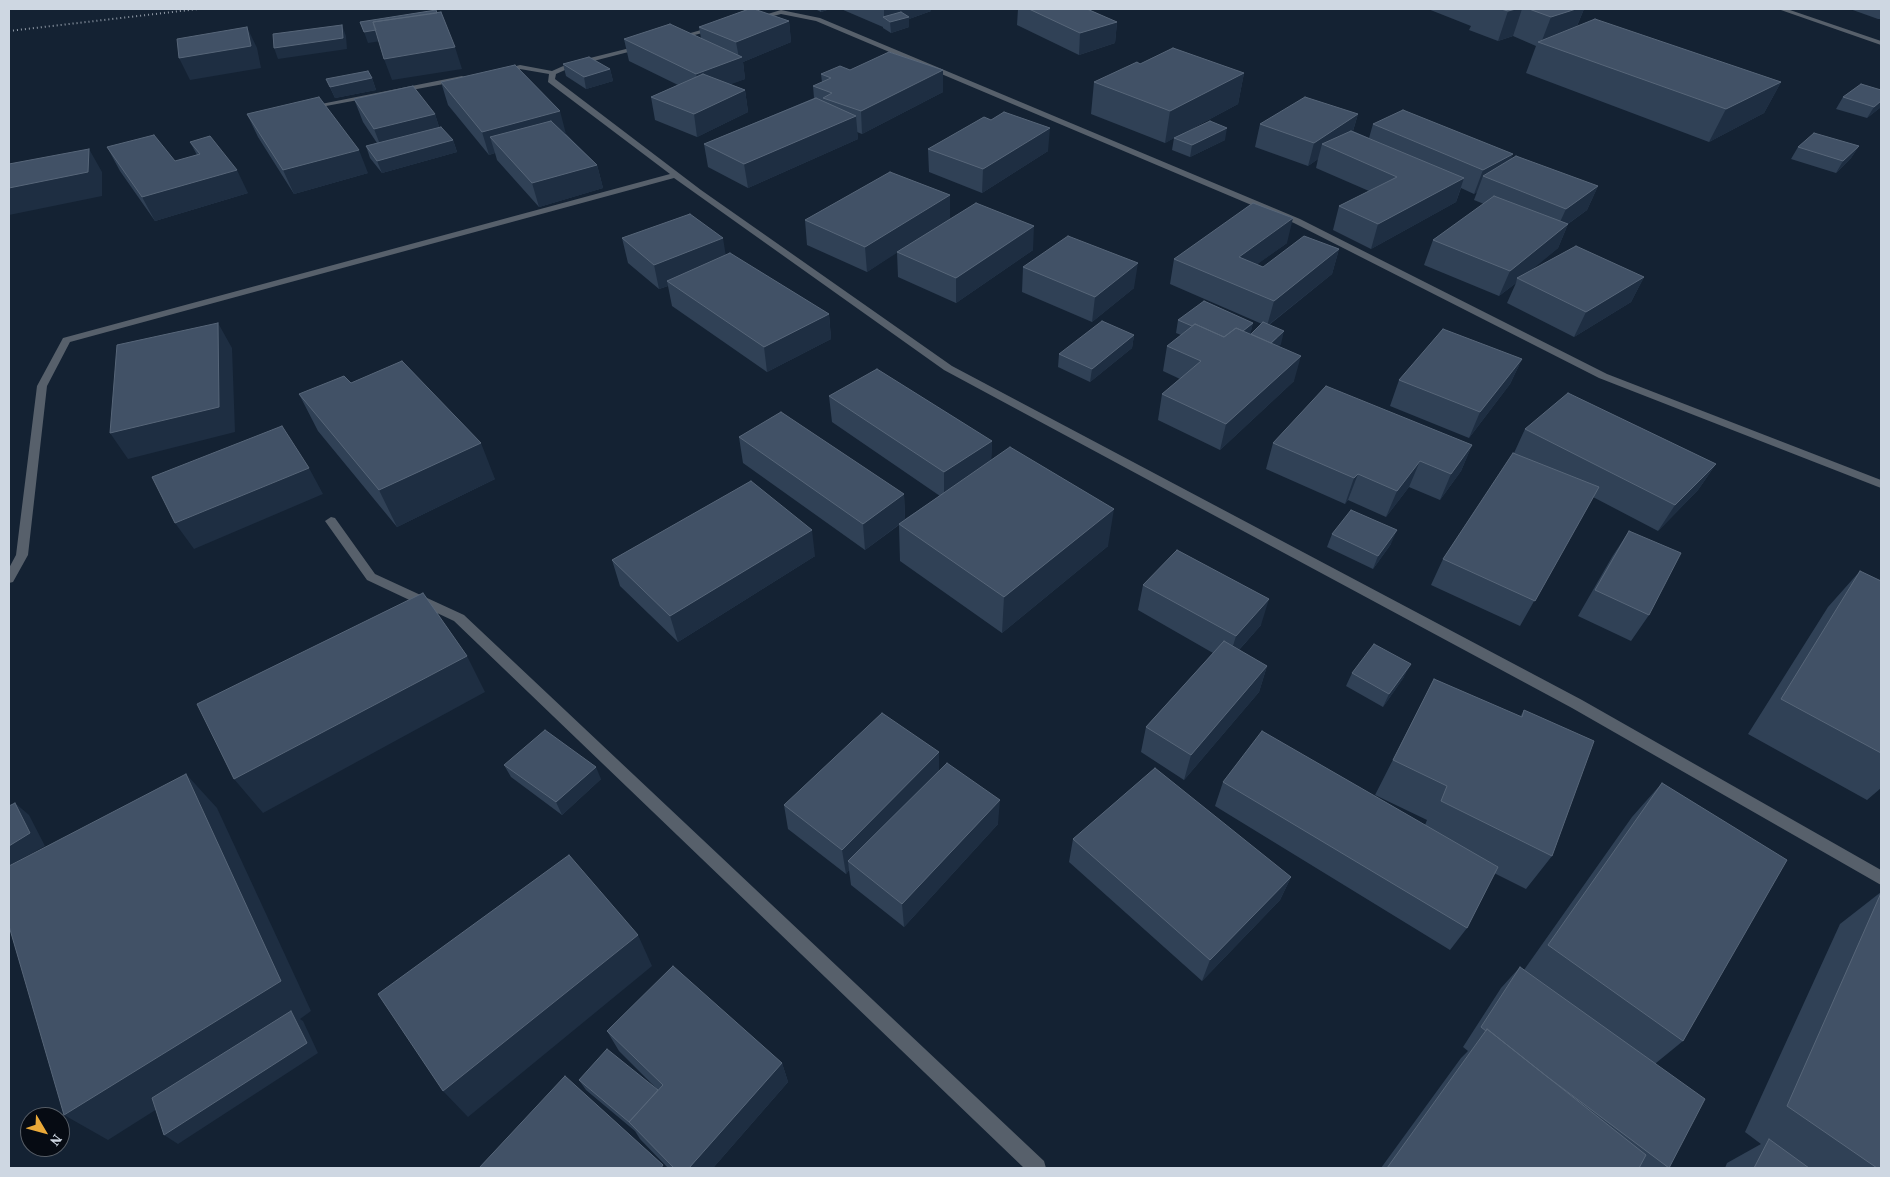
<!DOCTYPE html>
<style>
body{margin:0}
#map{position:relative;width:1890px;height:1177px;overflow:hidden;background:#142233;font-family:"Source Serif 4",serif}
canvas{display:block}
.frame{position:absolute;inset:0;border:10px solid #ced7e2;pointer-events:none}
.north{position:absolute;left:20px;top:1107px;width:50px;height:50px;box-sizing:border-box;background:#060b13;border:1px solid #565d66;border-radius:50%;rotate:127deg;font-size:14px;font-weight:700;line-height:20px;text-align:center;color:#ced7e2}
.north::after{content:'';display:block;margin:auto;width:18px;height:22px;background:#ebaa39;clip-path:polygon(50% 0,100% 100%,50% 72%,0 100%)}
</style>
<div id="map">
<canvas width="1890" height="1177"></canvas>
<div class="frame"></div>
<div class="north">N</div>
</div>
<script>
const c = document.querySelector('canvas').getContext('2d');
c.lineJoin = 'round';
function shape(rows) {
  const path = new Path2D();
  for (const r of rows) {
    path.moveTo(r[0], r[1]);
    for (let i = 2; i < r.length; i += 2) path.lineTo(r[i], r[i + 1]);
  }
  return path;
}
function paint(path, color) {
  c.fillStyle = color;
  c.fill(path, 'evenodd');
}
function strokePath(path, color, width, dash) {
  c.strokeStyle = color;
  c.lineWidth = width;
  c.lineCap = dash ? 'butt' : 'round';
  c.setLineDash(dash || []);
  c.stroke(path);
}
paint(shape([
 [1778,9,1787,9,1881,41,1881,45,1778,9],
 [781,10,820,18,1300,219,1607,374,1881,480,1881,488,1599,378,1294,223,816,21,781,14,754,21,751,19,781,10],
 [715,26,717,27,717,29,676,40,673,38,715,26],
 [642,45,645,47,644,48,574,66,556,74,555,79,701,190,952,366,1582,700,1881,870,1881,885,1572,708,944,370,674,178,70,342,47,386,28,555,13,582,9,583,9,568,16,555,37,386,63,338,670,174,548,82,549,74,520,69,501,73,497,71,520,65,552,71,570,63,642,45],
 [462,76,466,78,465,80,310,109,306,107,462,76],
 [331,517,335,518,375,574,464,615,1044,1161,1046,1168,1024,1168,454,621,367,580,325,521,331,517]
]), '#57606b');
strokePath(shape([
 [9,31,198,9]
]), '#8f99a6', 2, [1, 3]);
paint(shape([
 [815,9,830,9,821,12],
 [841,9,931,9,931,11,909,19,909,27,891,33,883,28,883,27],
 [1018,9,1087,9,1117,22,1115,43,1079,55,1017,25],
 [1428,9,1584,9,1577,26,1781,82,1764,113,1709,142,1526,73,1536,46,1513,36,1498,41,1469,30,1471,26],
 [1850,9,1881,9,1881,19,1878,19],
 [789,21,791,42,743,62,745,79,730,84,745,90,748,112,697,137,655,120,651,97,678,85,629,61,624,39,701,38,699,27],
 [563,64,610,69,613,81,586,89,566,76],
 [1140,64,1244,73,1238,104,1182,134,1225,140,1190,157,1172,150,1174,138,1165,143,1091,114,1094,82],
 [850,70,943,92,862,134,857,132,858,139,748,188,708,167,704,144,814,98,813,86,822,82,821,74],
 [372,78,376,90,335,98,326,79],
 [441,82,566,134,597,165,603,188,539,207,497,160,495,153,489,155,448,105],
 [1881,90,1881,107,1867,118,1836,109,1843,97],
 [354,99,435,114,439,127,453,140,457,152,382,173,370,158,366,146,377,143,363,122],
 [247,114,368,173,294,194,258,137],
 [1358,114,1353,131,1369,138,1373,124,1511,159,1598,186,1587,210,1568,224,1558,248,1528,272,1644,277,1631,302,1574,337,1507,303,1516,283,1499,296,1424,265,1433,240,1484,204,1474,200,1477,192,1474,194,1461,188,1456,202,1371,249,1333,230,1339,206,1369,191,1316,168,1318,159,1308,166,1255,147,1260,124],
 [190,142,248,193,155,221,120,171,107,147,175,161,197,155],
 [1859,146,1851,158,1836,173,1791,159,1798,147],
 [928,149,1048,151,982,193,929,172],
 [950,219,1033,250,956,303,898,277,897,252,867,272,807,245,805,220],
 [622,238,725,255,829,314,831,339,767,372,672,306,668,286,659,289,628,263],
 [1287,243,1257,264,1263,267,1339,249,1332,274,1269,325,1281,344,1278,346,1294,381,1220,450,1158,420,1162,394,1180,379,1163,371,1167,346,1181,335,1176,333,1178,320,1253,323,1250,334,1251,334,1262,324,1170,284,1174,259],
 [1023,267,1134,288,1092,322,1022,292],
 [1134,335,1132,348,1090,382,1058,367,1059,354],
 [1522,359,1510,384,1469,438,1390,406,1399,380],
 [351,383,495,479,397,527,318,431,299,394],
 [829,396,992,441,991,460,1108,546,1002,633,900,561,899,525,865,550,743,463,739,437,904,494,905,519,940,496,832,422],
 [1525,429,1716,464,1698,490,1658,531,1593,497,1520,626,1431,585,1443,559,1514,453],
 [1273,443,1472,445,1461,471,1440,500,1409,487,1386,517,1348,500,1345,504,1266,469],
 [1629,531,1649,615,1631,641,1578,616,1612,557],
 [1332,534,1391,544,1373,569,1327,547],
 [815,556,678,642,620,586,612,560],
 [1860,571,1881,581,1881,788,1867,800,1748,734,1828,607],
 [1143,585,1261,625,1239,650,1267,666,1259,692,1184,780,1141,752,1146,727,1213,653,1138,610],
 [1352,673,1404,677,1383,707,1346,686],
 [1434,679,1520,717,1524,710,1552,856,1526,889,1494,873,1467,928,1450,950,1215,806,1223,782,1425,825,1427,820,1375,795],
 [939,752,939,770,998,824,904,927,851,885,849,870,846,874,788,829,784,805],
 [504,765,601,779,562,815,511,777],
 [1662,783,1683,1041,1656,1063,1669,1168,1381,1168,1461,1058,1468,1051,1463,1047,1501,988,1520,967,1524,970,1632,817],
 [1073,839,1291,877,1280,900,1202,981,1069,862],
 [1881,892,1881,1168,1725,1168,1727,1163,1761,1144,1745,1132,1840,924],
 [607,1031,782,1063,788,1082,713,1168,668,1168,640,1139,635,1131,586,1090,579,1080,658,1090,619,1051]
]), '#304156');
paint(shape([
 [821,9,830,9,821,12],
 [884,9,931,9,931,11,909,19,909,27,891,33,890,22,884,18],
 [1516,9,1522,9,1513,36,1498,41,1508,11],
 [1576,9,1584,9,1573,35,1541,43,1551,17],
 [440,20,444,31,368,43,364,32],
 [789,21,791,42,743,62,745,79,700,96,696,74,739,58,736,42],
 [1117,22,1115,43,1079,55,1080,33],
 [342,25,346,36,347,49,278,59,274,48],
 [247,27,257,48,261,68,190,80,179,58],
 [455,47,462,69,392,80,384,59],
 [610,69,613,81,586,89,584,77],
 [943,70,943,92,862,134,861,111],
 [1244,73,1238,104,1165,143,1170,111],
 [372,78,376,90,335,98,330,87],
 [1781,82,1764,113,1709,142,1726,109],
 [745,90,748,112,697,137,694,114],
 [1881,101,1881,107,1867,118,1874,107],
 [560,111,566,134,503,151,490,137,495,153,489,155,482,132],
 [435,114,442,137,383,152,374,129],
 [1358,114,1351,137,1322,144,1318,159,1308,166,1314,143],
 [856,116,858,139,748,188,744,164],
 [1050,128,1048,151,982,193,983,169],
 [1227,128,1225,140,1190,157,1192,145],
 [453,140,457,152,382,173,377,161],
 [1859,146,1851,158,1836,173,1843,161],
 [89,149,102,172,102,196,9,215,9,188],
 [359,150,368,173,294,194,283,170],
 [1513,154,1504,178,1483,176,1477,192,1474,194,1483,170],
 [597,165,603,188,539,207,532,183],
 [237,170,248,193,155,221,142,197],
 [1464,178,1456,202,1371,249,1378,224],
 [1598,186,1587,210,1555,233,1566,209],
 [950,195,950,219,867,272,865,247],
 [1293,218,1287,243,1234,281,1239,257],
 [1568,224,1558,248,1520,280,1517,278,1516,283,1499,296,1510,271],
 [1034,226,1033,250,956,303,956,278],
 [723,238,727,263,667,281,668,286,659,289,654,265],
 [1339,249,1332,274,1267,326,1274,301],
 [1138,263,1134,288,1092,322,1095,297],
 [1644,277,1631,302,1574,337,1586,312],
 [829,314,831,339,767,372,764,347],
 [218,323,232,348,235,432,128,459,110,433],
 [1253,323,1250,336,1227,342],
 [1284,331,1281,344,1266,358,1270,345],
 [1134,335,1132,348,1090,382,1092,369],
 [1301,356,1294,381,1220,450,1226,424],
 [1522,359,1510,384,1469,438,1480,412],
 [992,441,991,467,944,498,944,472],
 [481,443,495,479,397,527,379,490],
 [1472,445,1461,471,1440,500,1451,474],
 [1420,461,1409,487,1386,517,1397,491],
 [1716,464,1698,490,1658,531,1675,505],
 [309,468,323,494,194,549,175,523],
 [1358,474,1348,500,1345,504,1354,478],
 [904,494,905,520,865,550,863,524],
 [1114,509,1108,546,1002,633,1004,597],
 [812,530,815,556,678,642,670,616],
 [1397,530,1391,544,1373,569,1378,556],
 [1269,599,1261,625,1228,662,1236,636],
 [467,656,485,692,263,813,234,779],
 [1411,664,1404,677,1383,707,1389,694],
 [1267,666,1259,692,1184,780,1191,755],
 [939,752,939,777,848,861,849,870,846,874,842,850],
 [596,767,601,779,562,815,556,802],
 [186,774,217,808,311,1011,300,1019,303,1021,318,1053,178,1144,164,1135,296,1021,108,1140,64,1115],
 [1000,800,998,824,904,927,902,904],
 [15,803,29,815,45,846,9,866,9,846],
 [1291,877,1280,900,1202,981,1210,960],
 [638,935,652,966,468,1117,443,1091],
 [782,1063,788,1082,713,1168,689,1168]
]), '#1e2e42');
const building = shape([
 [749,9,754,9,789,21,736,42,699,27,749,9],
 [1029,9,1087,9,1117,22,1080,33,1029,9],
 [1501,9,1516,9,1508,11,1501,9],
 [1529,9,1576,9,1551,17,1529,9],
 [436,10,437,13,373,22,376,30,364,32,360,22,436,10],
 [441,12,455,47,384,59,373,22,441,12],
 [901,12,909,17,890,22,883,17,901,12],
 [1595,19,1781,82,1726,109,1538,42,1595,19],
 [670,24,742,57,696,74,624,39,670,24],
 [342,25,343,38,274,48,273,34,342,25],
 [247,27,251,46,179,58,177,39,247,27],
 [1173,48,1244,73,1170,111,1094,82,1137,62,1140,64,1173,48],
 [889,52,943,70,861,111,823,98,832,93,813,86,831,78,821,74,840,66,850,70,889,52],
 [589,57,610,69,584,77,563,64,589,57],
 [515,65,560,111,482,132,441,82,515,65],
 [368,71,372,78,330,87,326,79,368,71],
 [703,74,745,90,694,114,651,97,703,74],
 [1861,84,1881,90,1881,101,1874,107,1843,97,1861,84],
 [413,86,435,114,374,129,354,99,413,86],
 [319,97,359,150,283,170,247,114,319,97],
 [1305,97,1358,114,1314,143,1260,124,1305,97],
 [816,98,856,116,744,164,704,144,816,98],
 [1403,110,1513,154,1483,170,1373,124,1403,110],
 [1004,112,1050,128,983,169,928,149,984,117,991,120,1004,112],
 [551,121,597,165,532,183,490,137,551,121],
 [1210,121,1227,128,1192,145,1174,138,1210,121],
 [441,127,453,140,377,161,366,146,441,127],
 [1351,131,1464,178,1378,224,1339,206,1397,177,1322,144,1351,131],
 [1814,133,1859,146,1843,161,1798,147,1814,133],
 [154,135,175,161,200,154,190,142,210,136,237,170,142,197,107,147,154,135],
 [89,149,88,172,9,188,9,164,89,149],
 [1516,156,1598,186,1566,209,1483,176,1516,156],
 [890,172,950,195,865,247,805,220,890,172],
 [1494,196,1568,224,1510,271,1433,240,1494,196],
 [976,203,1034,226,956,278,897,252,976,203],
 [1253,203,1293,218,1239,257,1263,267,1304,236,1339,249,1274,301,1174,259,1253,203],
 [690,214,723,238,654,265,622,238,690,214],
 [1068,236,1138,263,1095,297,1023,267,1068,236],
 [1576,246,1644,277,1586,312,1517,278,1576,246],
 [730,253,829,314,764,347,667,281,730,253],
 [1204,301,1253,323,1243,331,1236,328,1224,337,1195,324,1192,326,1178,320,1204,301],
 [1102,321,1134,335,1092,369,1059,354,1102,321],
 [1263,322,1284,331,1271,343,1251,334,1263,322],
 [218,323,219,407,110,433,117,345,218,323],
 [1195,324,1224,337,1236,328,1301,356,1226,424,1162,394,1201,361,1167,346,1195,324],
 [1443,329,1522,359,1480,412,1399,380,1443,329],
 [402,361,481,443,379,490,299,394,344,376,351,383,402,361],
 [877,369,992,441,944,472,829,396,877,369],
 [1326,386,1472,445,1451,474,1420,461,1397,491,1358,474,1354,478,1273,443,1326,386],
 [1568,393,1716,464,1675,505,1525,429,1568,393],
 [781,412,904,494,863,524,739,437,781,412],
 [282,426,309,468,175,523,152,477,282,426],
 [1010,447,1114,509,1004,597,899,524,1010,447],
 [1513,453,1599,487,1535,601,1443,559,1513,453],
 [751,481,812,530,670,616,612,560,751,481],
 [1351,510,1397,530,1378,556,1332,534,1351,510],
 [1629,531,1681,553,1649,615,1595,590,1629,531],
 [1177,550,1269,599,1236,636,1143,585,1177,550],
 [1860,571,1881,581,1881,753,1781,699,1860,571],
 [423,593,467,656,234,779,197,704,423,593],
 [1224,641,1267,666,1191,755,1146,727,1224,641],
 [1374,644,1411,664,1389,694,1352,673,1374,644],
 [1434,679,1522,717,1524,710,1594,741,1552,856,1441,801,1447,786,1393,760,1434,679],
 [882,713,939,752,842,850,784,805,882,713],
 [545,730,596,767,556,802,504,765,545,730],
 [1262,731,1498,867,1467,928,1223,782,1262,731],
 [947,763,1000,800,902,904,848,861,947,763],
 [1155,768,1291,877,1210,960,1073,839,1155,768],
 [186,774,281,981,64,1115,9,926,9,866,186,774],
 [1662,783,1787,860,1683,1041,1548,945,1662,783],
 [15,803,30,833,9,846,9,806,15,803],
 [569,855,638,935,443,1091,378,994,569,855],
 [1881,893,1881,1168,1877,1168,1787,1106,1881,893],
 [673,966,782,1063,689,1168,674,1168,629,1122,663,1085,607,1031,673,966],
 [1520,967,1705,1099,1669,1168,1545,1075,1487,1029,1486,1031,1481,1027,1520,967],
 [291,1011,307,1043,164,1135,152,1098,291,1011],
 [1487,1029,1646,1155,1639,1168,1387,1168,1487,1029],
 [607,1049,658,1090,629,1122,579,1080,607,1049],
 [565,1076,663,1165,661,1168,479,1168,565,1076],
 [1769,1139,1809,1168,1754,1168,1769,1139]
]);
paint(building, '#415166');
strokePath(building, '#576679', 1);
</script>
